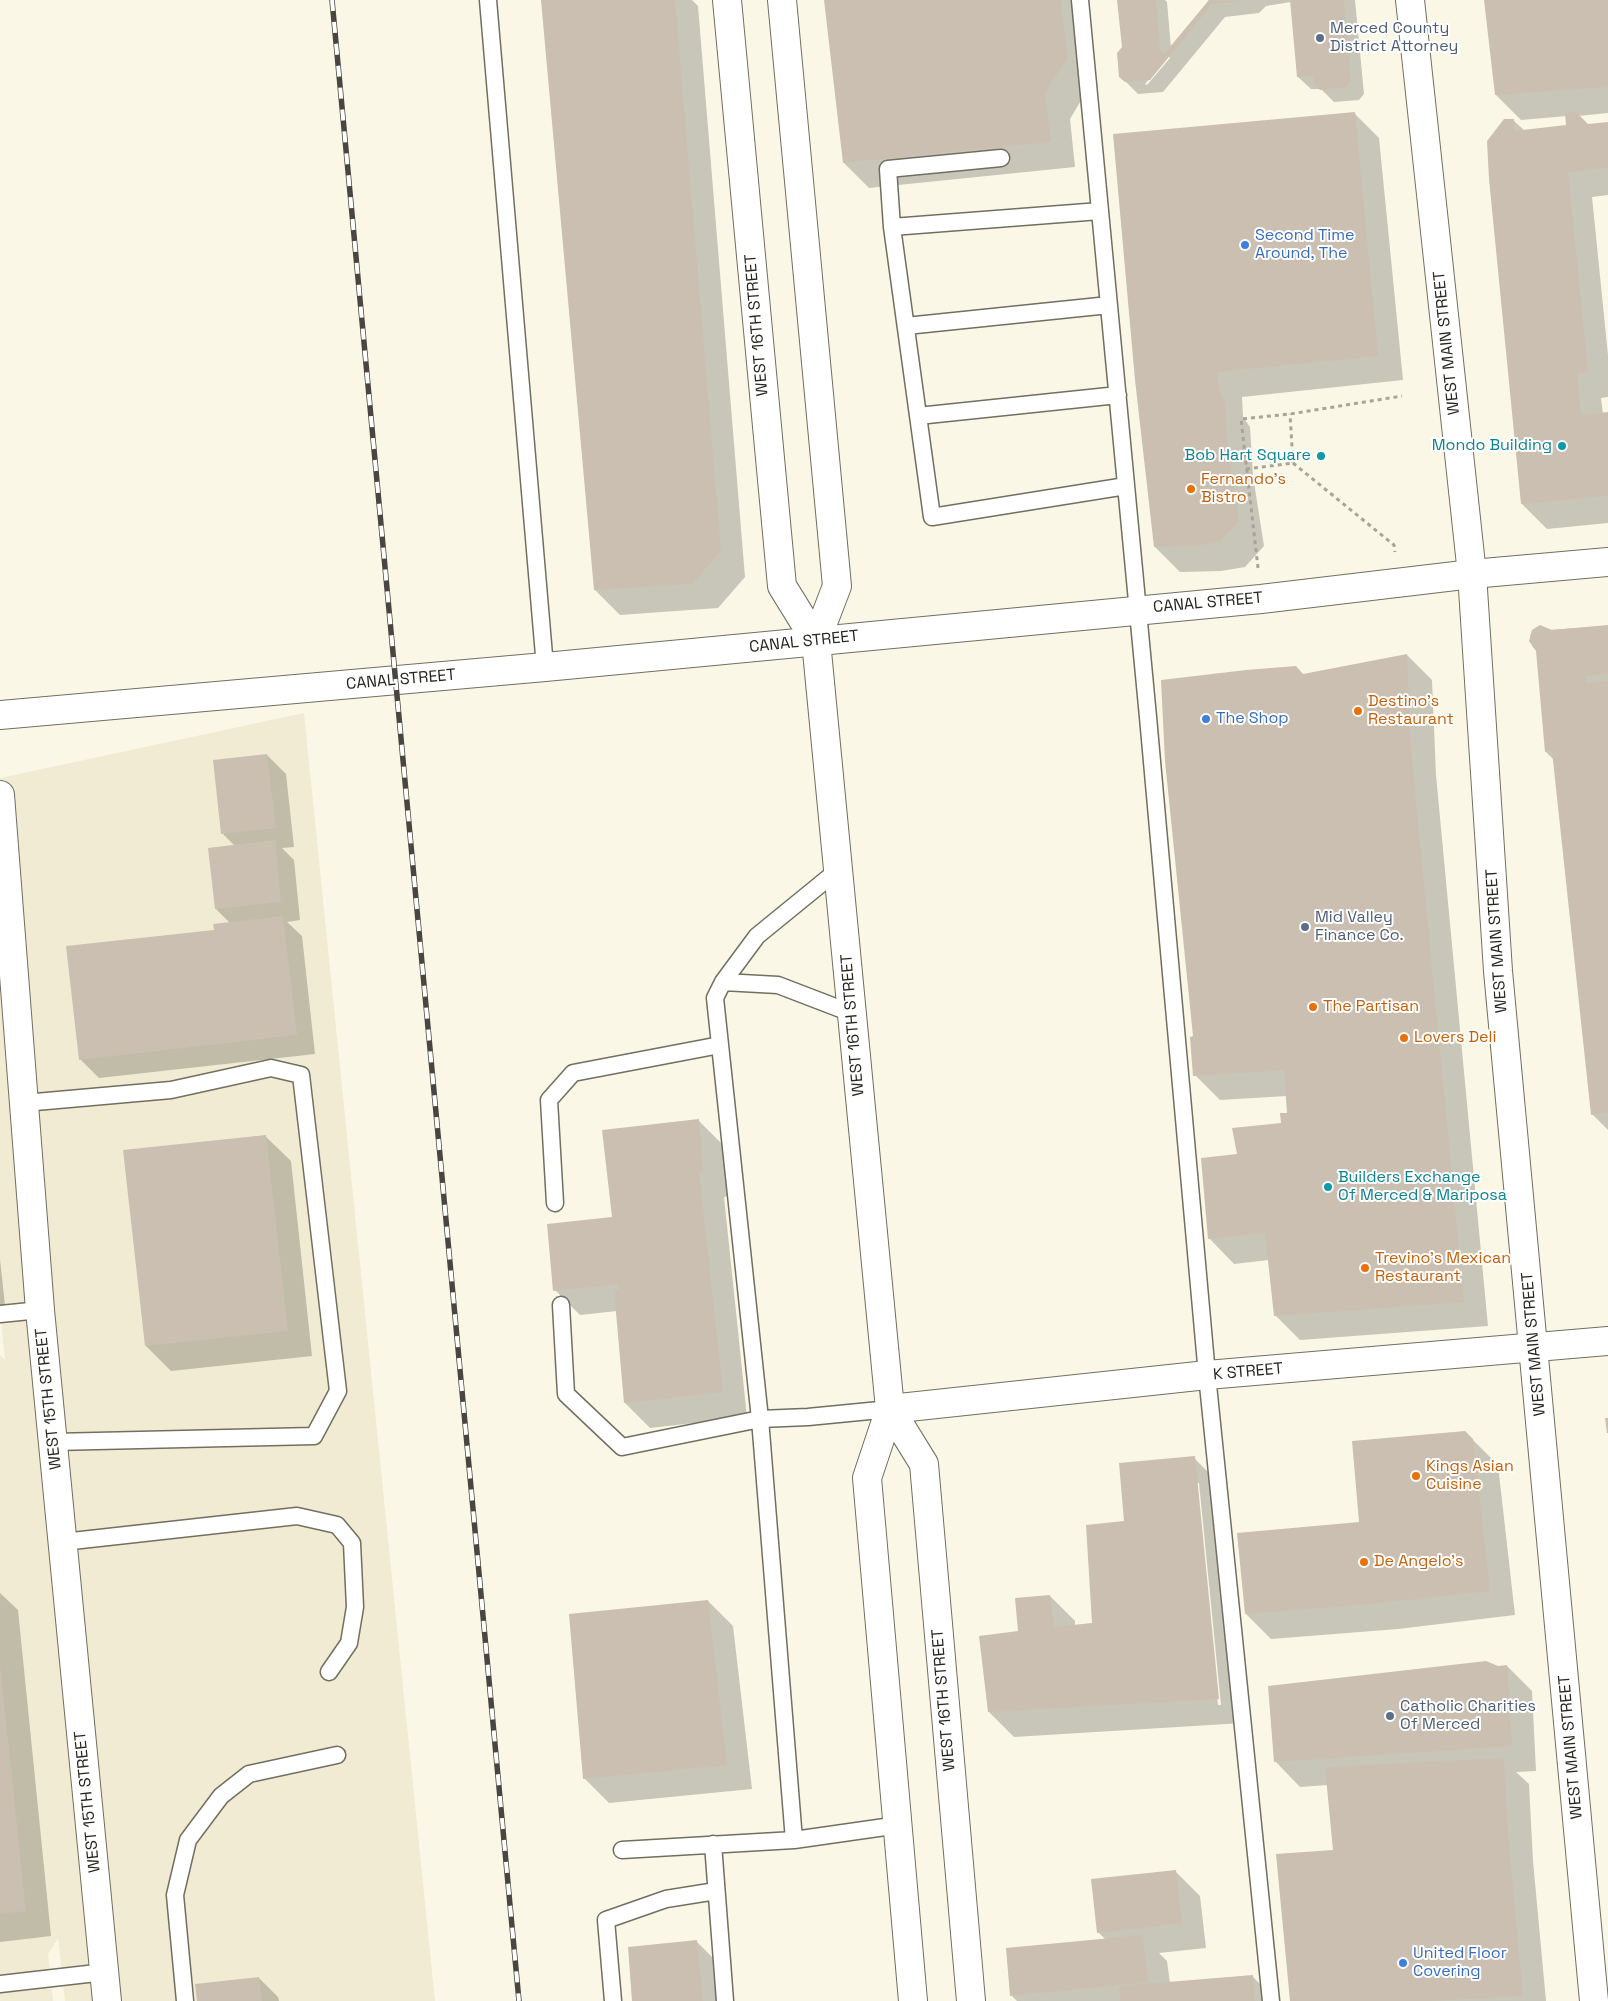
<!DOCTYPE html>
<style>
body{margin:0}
canvas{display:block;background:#faf7e6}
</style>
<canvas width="1608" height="2001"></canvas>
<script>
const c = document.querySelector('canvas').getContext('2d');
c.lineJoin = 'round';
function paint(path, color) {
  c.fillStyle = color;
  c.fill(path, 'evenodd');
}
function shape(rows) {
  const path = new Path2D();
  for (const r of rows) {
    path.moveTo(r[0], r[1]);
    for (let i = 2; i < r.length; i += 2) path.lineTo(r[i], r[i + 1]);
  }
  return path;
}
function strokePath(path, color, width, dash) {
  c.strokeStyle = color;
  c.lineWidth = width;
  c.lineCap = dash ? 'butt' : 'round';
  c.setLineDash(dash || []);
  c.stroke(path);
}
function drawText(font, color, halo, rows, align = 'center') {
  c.font = font + ' "Space Grotesk",sans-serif';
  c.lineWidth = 4;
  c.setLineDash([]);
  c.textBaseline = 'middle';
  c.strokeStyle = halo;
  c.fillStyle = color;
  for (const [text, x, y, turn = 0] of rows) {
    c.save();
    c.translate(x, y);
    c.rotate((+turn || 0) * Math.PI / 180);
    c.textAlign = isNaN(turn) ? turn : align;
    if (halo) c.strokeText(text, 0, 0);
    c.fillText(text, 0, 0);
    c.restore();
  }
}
paint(shape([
 [304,713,435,2001,65,2001,58,1938,48,1954,53,2001,0,2001,0,1355,5,1360,0,1309,0,778]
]), '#f0ebd2');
paint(shape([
 [542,0,692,0,698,6,745,577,718,608,620,615,595,590],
 [825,0,1081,0,1092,82,1070,119,1075,167,869,188,844,163],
 [1119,0,1165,0,1167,2,1171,48,1209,0,1355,0,1364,94,1359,100,1334,102,1321,89,1311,89,1298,77,1291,2,1266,6,1259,13,1225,17,1163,92,1138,94,1120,76,1123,47],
 [1168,56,1170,58,1147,85,1145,84],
 [1486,0,1608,0,1608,113,1578,116,1588,125,1608,123,1608,195,1592,197,1608,355,1608,397,1601,398,1603,414,1608,413,1608,523,1547,529,1522,504,1513,120,1525,131,1568,126,1567,116,1521,120,1496,95],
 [1354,113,1379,138,1403,380,1242,397,1243,417,1250,427,1253,476,1264,546,1245,567,1221,571,1180,572,1155,547,1136,380],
 [1608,626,1608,1130,1592,1114,1554,760,1546,752,1537,651,1532,646,1530,636,1533,631],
 [1407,655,1432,680,1436,775,1488,1326,1300,1340,1275,1315,1269,1260,1234,1264,1209,1238,1238,1155,1282,1124,1289,1114,1287,1096,1220,1100,1195,1075,1195,1038,1303,675],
 [267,755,286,774,294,847,282,848,294,860,300,920,287,922,302,936,315,1054,99,1078,80,1059,215,931,230,923,216,909,235,846,223,834],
 [699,1121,724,1146,728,1196,724,1197,747,1417,650,1428,625,1403,617,1311,580,1315,555,1290,613,1218],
 [265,1136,291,1161,312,1356,171,1371,146,1346],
 [0,1259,5,1305,0,1306],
 [1473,1440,1498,1465,1515,1615,1398,1629,1271,1639,1246,1614,1361,1523],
 [1194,1458,1219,1483,1243,1723,1014,1737,989,1712,1050,1596,1075,1621,1075,1626,1094,1624,1126,1522],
 [1196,1483,1199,1483,1221,1705,1218,1705],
 [0,1593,18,1610,51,1936,0,1942],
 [708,1601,733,1626,752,1789,609,1803,584,1778],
 [1507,1666,1532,1691,1536,1771,1516,1772,1529,1784,1533,1861,1546,2001,1292,2001,1334,1851,1328,1785,1300,1787,1275,1761,1498,1667],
 [1175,1871,1200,1896,1206,1948,1159,1953,1167,1961,1170,1983,1252,1976,1277,2001,1017,2001,1012,1996,1106,1940,1098,1932],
 [696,1941,715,1960,719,2001,633,2001],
 [259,1978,278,1997,279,2001,199,2001]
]), '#0003');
paint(shape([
 [541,0,675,0,721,551,692,584,594,590],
 [824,0,1060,0,1068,57,1045,93,1051,142,843,163],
 [1117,0,1156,0,1160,50,1164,54,1209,0,1243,1,1212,4,1150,80,1125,82,1119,77,1117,53,1122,47],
 [1290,0,1344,0,1351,81,1346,87,1320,90,1314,84,1313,76,1297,77],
 [1484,0,1608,0,1608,87,1495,95],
 [1355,112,1378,356,1217,372,1219,390,1225,401,1228,450,1239,521,1220,542,1195,546,1154,547,1135,380,1113,134],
 [1576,112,1588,124,1608,122,1608,168,1568,172,1588,372,1577,373,1581,415,1608,412,1608,496,1521,504,1489,179,1487,141,1504,119,1514,119,1514,131,1566,125,1565,113],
 [1540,625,1552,630,1608,625,1608,674,1586,676,1587,683,1608,681,1608,1113,1591,1115,1552,751,1545,752,1536,651,1529,641,1532,630],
 [1407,654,1411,749,1464,1302,1274,1316,1265,1233,1208,1239,1201,1158,1237,1154,1232,1128,1281,1123,1280,1113,1287,1113,1284,1070,1193,1076,1190,1037,1193,1036,1165,761,1161,680,1246,670,1296,666,1303,674],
 [267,754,276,828,221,834,213,760],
 [275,840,281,902,215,909,208,848],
 [283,916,297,1035,79,1060,66,946,214,930,213,924],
 [699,1119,703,1171,699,1172,723,1392,624,1403,614,1290,619,1289,619,1284,553,1291,547,1224,612,1217,602,1130],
 [266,1135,288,1331,145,1346,123,1150],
 [1605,1418,1608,1418,1608,1433,1607,1433],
 [1465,1431,1473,1439,1490,1591,1372,1604,1245,1614,1237,1533,1359,1522,1352,1441],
 [1195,1456,1219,1699,988,1712,979,1636,1018,1631,1015,1598,1050,1595,1054,1627,1092,1623,1086,1525,1124,1521,1119,1463],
 [708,1600,727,1765,583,1779,569,1614],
 [1486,1661,1498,1666,1507,1665,1512,1746,1274,1762,1268,1686],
 [0,1665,26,1911,0,1914],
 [1504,1758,1508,1835,1523,1996,1431,2001,1290,2001,1276,1854,1333,1850,1325,1767],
 [1176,1870,1182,1923,1097,1933,1091,1879],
 [1143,1935,1148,1982,1010,1996,1006,1948],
 [697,1940,703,2001,632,2001,628,1947],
 [1253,1975,1255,2001,1120,2001,1119,1986],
 [259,1977,262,2001,197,2001,195,1984]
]), '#cbbfb1');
const lane = shape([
 [488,0,545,667],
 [1080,0,1148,717,1207,1375,1271,2001],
 [1100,211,892,227,932,517,1126,486],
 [892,227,888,169,1001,158],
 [906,326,1109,305],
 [918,416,1118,395],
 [723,982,778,985,851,1013],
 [24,1103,171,1090,271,1068,301,1075,338,1391,314,1436,53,1442],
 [555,1203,549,1100,573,1073,720,1045],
 [561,1305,566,1394,622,1447,760,1419,808,1417,890,1409],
 [0,1314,40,1310],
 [63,1542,297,1516,337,1525,352,1543,355,1607,349,1643,329,1672],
 [794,1840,899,1825],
 [713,1844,725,2001],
 [622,1850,794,1840,760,1419,715,998,723,982,757,936,838,870],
 [0,1984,105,1972],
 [185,2001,175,1895,188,1840,221,1796,249,1774,337,1755],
 [613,2001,606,1920,666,1899,716,1891]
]);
const street = shape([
 [0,715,545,667,1261,599,1472,574,1608,562],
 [890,1409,1207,1375,1608,1341]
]);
const secondary = shape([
 [1410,0,1472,574,1498,971,1594,2001],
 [0,795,40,1310,107,2001]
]);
const primary = shape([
 [727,0,782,586,816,641],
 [782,0,837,586,816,641,890,1409,867,1478,913,2001],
 [890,1409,924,1464,971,2001]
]);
strokePath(lane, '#726f60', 19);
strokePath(street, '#726f60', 30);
strokePath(secondary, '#726f60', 30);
strokePath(primary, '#726f60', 30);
strokePath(shape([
 [1293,463,1394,545,1395,552],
 [1246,469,1293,463,1290,414],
 [1258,568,1241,419,1290,414,1402,396]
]), '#a8a598', 3, [4, 4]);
strokePath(lane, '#fff', 16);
strokePath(street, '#fff', 28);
strokePath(secondary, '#fff', 28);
strokePath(primary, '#fff', 28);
const rail = shape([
 [332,0,519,2001]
]);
strokePath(rail, '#48463e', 5.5);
strokePath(rail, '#fff', 4, [11]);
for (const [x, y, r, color] of [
 [1320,38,5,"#5c6f8a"],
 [1245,245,5,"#3f7fe0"],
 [1562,446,5,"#0f9aa8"],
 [1321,456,5,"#0f9aa8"],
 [1191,489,5,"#e8710a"],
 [1358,711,5,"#e8710a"],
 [1206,719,5,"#3f7fe0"],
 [1305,927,5,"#5c6f8a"],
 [1313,1007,5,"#e8710a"],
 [1404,1038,5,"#e8710a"],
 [1328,1187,5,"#0f9aa8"],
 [1365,1268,5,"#e8710a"],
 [1416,1476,5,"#e8710a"],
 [1364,1562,5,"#e8710a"],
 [1390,1716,5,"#5c6f8a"],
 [1403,1963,5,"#3f7fe0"]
]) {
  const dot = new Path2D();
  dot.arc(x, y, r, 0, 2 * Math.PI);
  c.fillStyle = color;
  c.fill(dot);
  strokePath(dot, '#fff', 2);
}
drawText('16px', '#4e5e75', '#fff', [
 ["Merced County",1330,29],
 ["District Attorney",1330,47],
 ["Mid Valley",1315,918],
 ["Finance Co.",1315,936],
 ["Catholic Charities",1400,1707],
 ["Of Merced",1400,1725]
], 'left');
drawText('16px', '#366cbe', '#fff', [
 ["Second Time",1255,236],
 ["Around, The",1255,254],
 ["The Shop",1216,719],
 ["United Floor",1413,1954],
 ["Covering",1413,1972]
], 'left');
drawText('16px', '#27251f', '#fff', [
 ["WEST 16TH STREET",757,325,-95],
 ["WEST MAIN STREET",1447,343,-96],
 ["CANAL STREET",1208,603,-5],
 ["CANAL STREET",804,642,-6],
 ["CANAL STREET",401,680,-5],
 ["WEST MAIN STREET",1497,941,-94],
 ["WEST 16TH STREET",853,1025,-95],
 ["WEST MAIN STREET",1534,1344,-95],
 ["K STREET",1248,1372,-5],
 ["WEST 15TH STREET",49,1399,-96],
 ["WEST 16TH STREET",944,1700,-95],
 ["WEST MAIN STREET",1571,1747,-95],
 ["WEST 15TH STREET",88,1802,-96]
]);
drawText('16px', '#0d838f', '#fff', [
 ["Mondo Building",1552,446],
 ["Bob Hart Square",1311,456],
 ["Builders Exchange",1338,1178,"left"],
 ["Of Merced & Mariposa",1338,1196,"left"]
], 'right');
drawText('16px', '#c56008', '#fff', [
 ["Fernando's",1201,480],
 ["Bistro",1201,498],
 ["Destino's",1368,702],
 ["Restaurant",1368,720],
 ["The Partisan",1323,1007],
 ["Lovers Deli",1414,1038],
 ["Trevino's Mexican",1375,1259],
 ["Restaurant",1375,1277],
 ["Kings Asian",1426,1467],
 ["Cuisine",1426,1485],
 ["De Angelo's",1374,1562]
], 'left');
</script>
